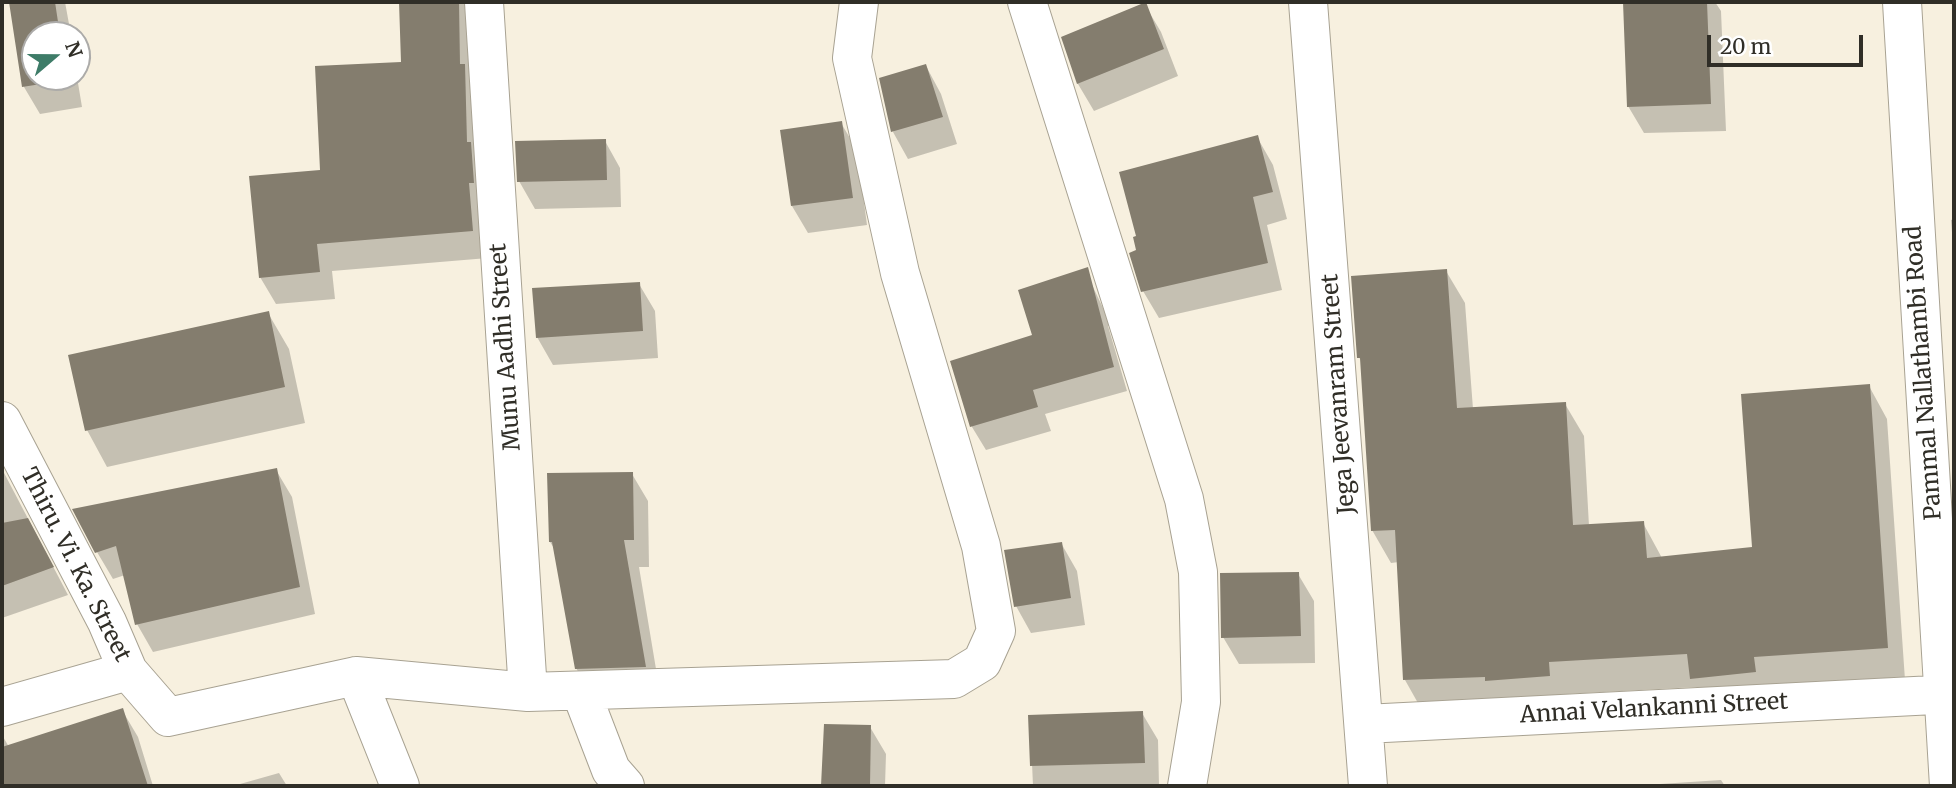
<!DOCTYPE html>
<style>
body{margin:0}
#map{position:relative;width:1956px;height:788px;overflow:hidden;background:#f7f0df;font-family:Merriweather,serif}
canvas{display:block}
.frame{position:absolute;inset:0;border:4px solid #302e27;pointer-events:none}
.north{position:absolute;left:21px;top:21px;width:70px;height:70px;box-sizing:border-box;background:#fff;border:2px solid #acaba9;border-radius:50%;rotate:70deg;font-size:19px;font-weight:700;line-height:28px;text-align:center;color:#302e27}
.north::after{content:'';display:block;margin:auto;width:24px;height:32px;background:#3e7c68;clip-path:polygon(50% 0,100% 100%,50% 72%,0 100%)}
.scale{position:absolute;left:1707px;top:35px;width:156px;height:32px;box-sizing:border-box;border:4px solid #302e27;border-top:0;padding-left:9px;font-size:21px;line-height:24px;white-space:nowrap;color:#302e27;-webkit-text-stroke:5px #fff;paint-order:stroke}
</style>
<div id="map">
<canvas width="1956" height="788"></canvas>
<div class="frame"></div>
<div class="north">N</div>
<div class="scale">20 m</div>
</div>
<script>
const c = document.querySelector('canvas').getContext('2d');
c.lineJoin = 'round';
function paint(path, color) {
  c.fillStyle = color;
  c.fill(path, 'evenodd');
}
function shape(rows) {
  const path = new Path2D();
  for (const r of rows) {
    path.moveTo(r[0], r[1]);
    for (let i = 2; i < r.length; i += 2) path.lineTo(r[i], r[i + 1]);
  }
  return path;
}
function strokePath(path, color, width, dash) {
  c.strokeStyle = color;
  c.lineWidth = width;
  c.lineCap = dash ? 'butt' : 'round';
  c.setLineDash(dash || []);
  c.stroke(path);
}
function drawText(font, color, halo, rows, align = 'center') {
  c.font = font + ' Merriweather,serif';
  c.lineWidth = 7;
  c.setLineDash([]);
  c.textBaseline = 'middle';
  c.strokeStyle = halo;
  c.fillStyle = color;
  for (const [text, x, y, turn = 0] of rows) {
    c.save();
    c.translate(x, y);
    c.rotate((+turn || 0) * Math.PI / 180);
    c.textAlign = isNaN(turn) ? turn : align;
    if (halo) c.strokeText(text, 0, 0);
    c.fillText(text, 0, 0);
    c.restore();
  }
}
paint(shape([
 [11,2,65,2,71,35,35,35,35,77,77,77,82,107,40,114,24,87],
 [401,2,472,2,488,258,332,271,335,299,276,304,260,277,322,171,403,63],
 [1625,2,1715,2,1721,11,1726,131,1644,133,1628,106],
 [1145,5,1161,32,1178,76,1094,111,1078,84,1063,38],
 [1952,14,1954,14,1954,93,1953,91],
 [926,66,941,94,957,144,908,159,893,132],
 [841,123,857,150,867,225,808,233,792,206,782,132],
 [1257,137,1273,165,1287,219,1267,225,1282,290,1159,318,1143,291,1138,252],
 [605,141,620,168,621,207,535,209,519,181],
 [1954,219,1954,258,1951,220],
 [1085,270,1111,325,1108,326,1127,391,1045,414,1051,431,986,450,972,427,952,362,1034,337],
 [1446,271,1465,303,1473,409,1565,404,1584,436,1589,526,1643,523,1662,558,1754,548,1869,386,1887,419,1905,680,1710,710,1696,687,1567,694,1568,708,1423,712,1405,680,1399,562,1391,563,1372,530,1362,363,1359,357],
 [639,284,655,311,658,358,553,365,537,337],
 [268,313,289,349,305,423,107,467,87,430],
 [2,469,68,595,2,618],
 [276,470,292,497,315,614,153,652,137,624,125,575,113,579,97,552],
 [632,474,648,501,649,567,639,567,660,693,592,695,576,668,556,551,550,542],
 [1061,543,1077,571,1085,625,1031,633,1016,606],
 [1298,574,1314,601,1315,663,1239,664,1223,637],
 [122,710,138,737,153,786,2,786,2,735,9,747],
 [1142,713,1158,740,1159,786,1033,786,1030,717],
 [826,726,870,727,886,754,885,786,823,786],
 [279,773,287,786,233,786],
 [1721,780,1725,786,1660,786,1660,784]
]), '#0003');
paint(shape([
 [9,2,55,2,60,35,35,35,35,77,67,77,67,80,22,87],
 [399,2,459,2,460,64,465,64,467,142,471,142,474,183,469,183,473,231,317,244,320,272,259,278,249,176,320,170,315,66,401,62],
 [1146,2,1164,49,1077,84,1061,37],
 [1623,2,1707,2,1711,104,1627,107],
 [926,64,943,117,891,132,879,78],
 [842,121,853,198,791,206,780,130],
 [1258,135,1273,192,1253,197,1268,263,1141,292,1129,253,1136,250,1133,237,1136,236,1119,172],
 [606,139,607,180,517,182,515,141],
 [1088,267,1114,367,1033,390,1038,407,970,427,950,361,1032,335,1018,290],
 [1447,269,1457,408,1566,402,1573,525,1644,521,1647,558,1752,547,1741,394,1870,384,1888,648,1754,657,1756,672,1690,679,1687,654,1549,662,1550,676,1485,681,1485,677,1403,680,1395,530,1371,531,1360,358,1357,358,1351,276],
 [640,282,643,331,536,338,532,288],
 [269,311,285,387,85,431,68,355],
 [277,468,300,587,135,625,116,546,95,553,72,509],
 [633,472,634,540,624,540,646,667,575,669,552,542,549,542,547,473],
 [28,518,54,567,2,586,2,523],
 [1062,542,1071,598,1014,607,1004,550],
 [1299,572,1301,636,1221,638,1220,573],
 [123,708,148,786,2,786,2,747],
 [1143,711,1145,763,1030,766,1028,715],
 [824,724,871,725,870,786,821,786]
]), '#847d6e');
const street = shape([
 [484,2,528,692],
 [1027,2,1184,499,1198,572,1201,702,1187,786],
 [1308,2,1368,786],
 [1902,2,1949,786],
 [2,421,107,622,128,671,168,717,356,676,528,692,954,679,982,662,996,631,981,546,900,273,852,58,859,2],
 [356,676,400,786],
 [581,692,611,770,625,786],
 [2,707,128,671],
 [1365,724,1954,694]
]);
strokePath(street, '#a8a292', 40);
strokePath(street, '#fff', 38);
drawText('23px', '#302e27', '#fff', [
 ["Munu Aadhi Street",506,347,-94],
 ["Pammal Nallathambi Road",1924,373,-94],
 ["Jega Jeevanram Street",1339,394,-94],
 ["Thiru. Vi. Ka. Street",75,565,63],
 ["Annai Velankanni Street",1654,709,-3]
]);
</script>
